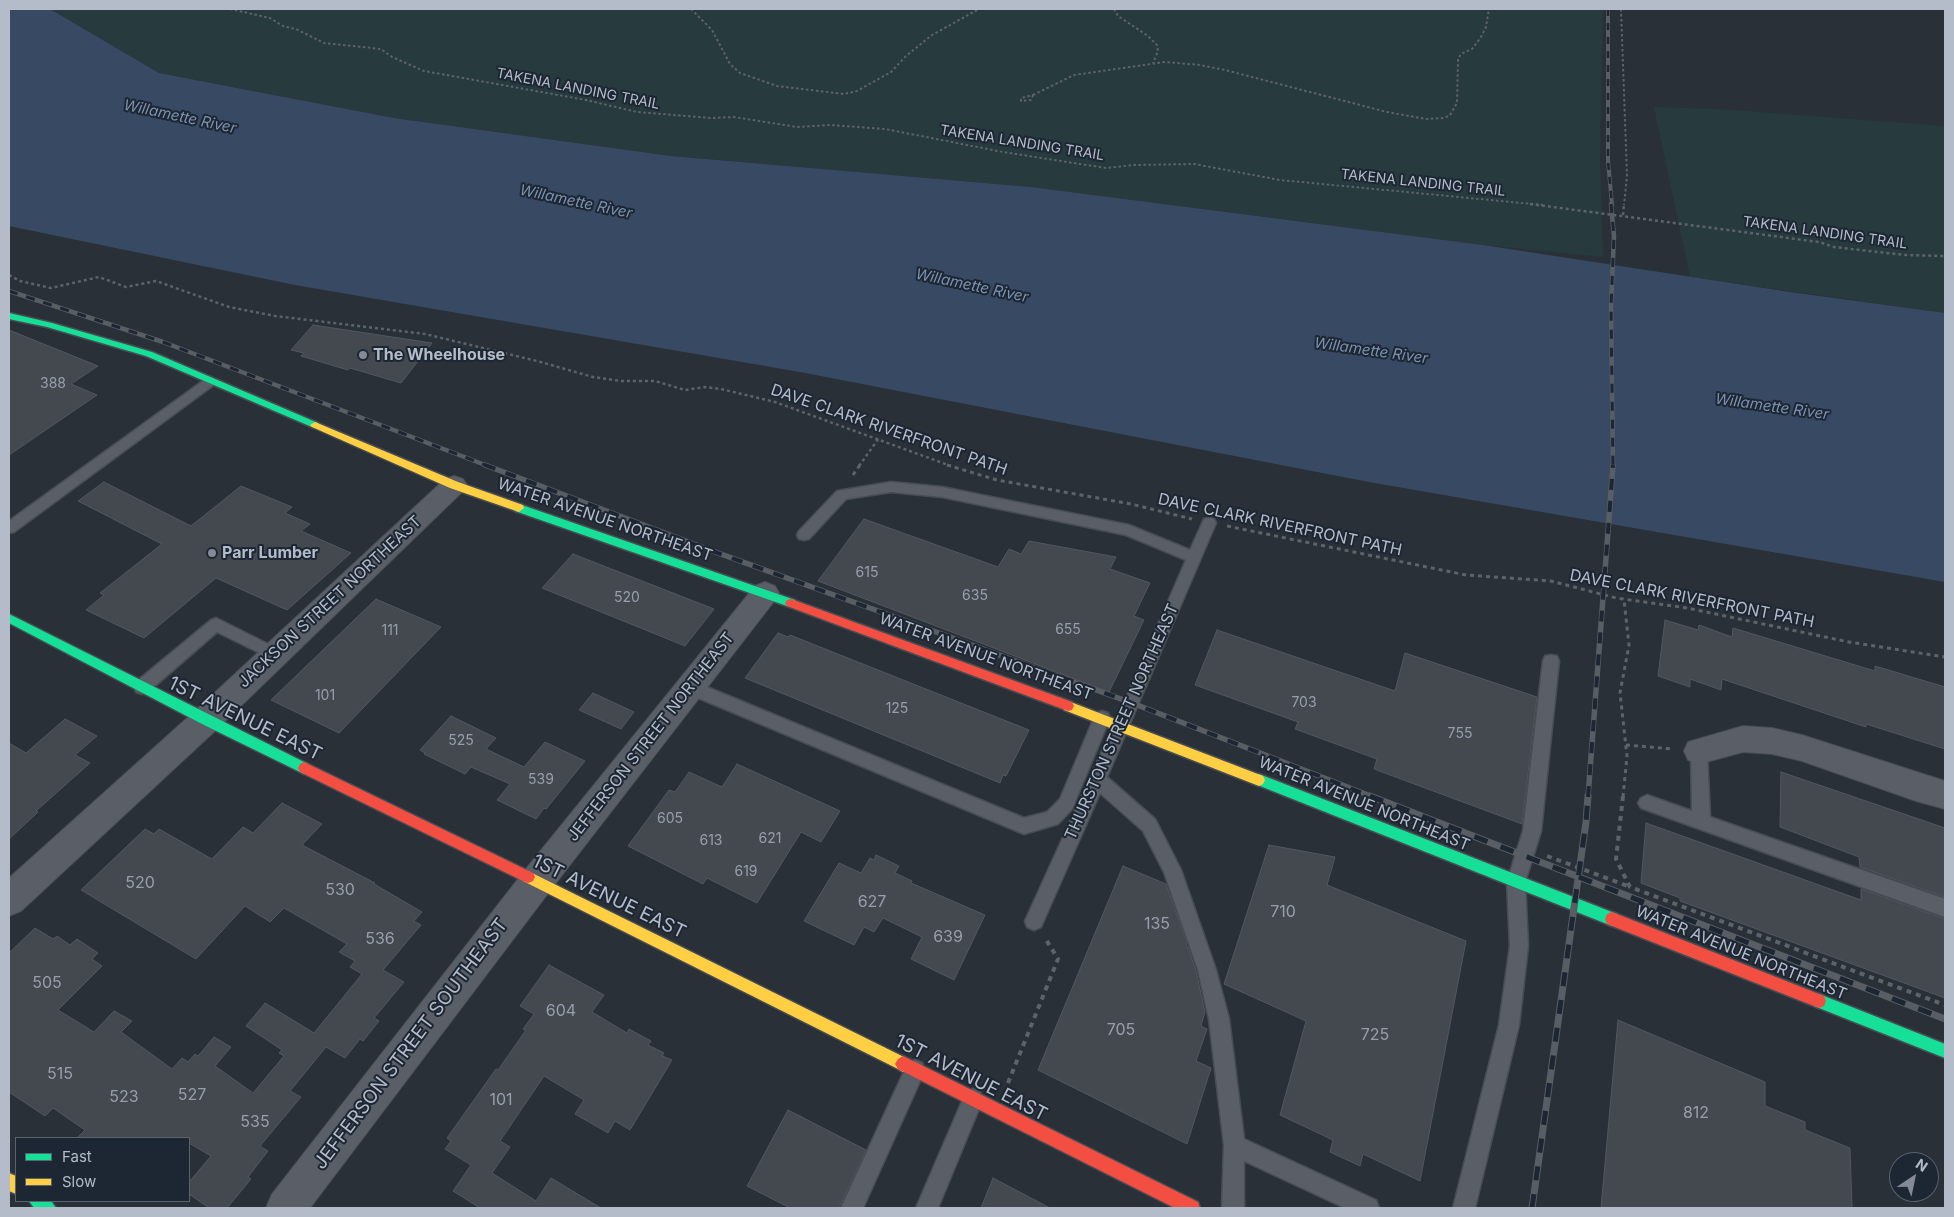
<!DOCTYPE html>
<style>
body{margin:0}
#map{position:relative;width:1954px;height:1217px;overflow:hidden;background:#2a3038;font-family:Inter,sans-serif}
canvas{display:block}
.frame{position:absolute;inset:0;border:10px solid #b4bcc9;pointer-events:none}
.legend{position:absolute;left:15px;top:1137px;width:175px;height:65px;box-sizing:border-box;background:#1d2633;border:1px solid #59626f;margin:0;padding:6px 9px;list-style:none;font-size:15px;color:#b4bcc9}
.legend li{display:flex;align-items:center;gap:10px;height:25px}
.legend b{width:25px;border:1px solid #59626f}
.north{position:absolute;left:1889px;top:1152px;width:50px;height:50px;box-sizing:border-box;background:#1d2633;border:1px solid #59626f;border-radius:50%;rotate:34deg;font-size:14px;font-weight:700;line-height:20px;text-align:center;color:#b4bcc9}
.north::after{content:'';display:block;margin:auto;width:18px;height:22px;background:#848b96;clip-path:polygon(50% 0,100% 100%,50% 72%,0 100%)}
</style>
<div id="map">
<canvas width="1954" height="1217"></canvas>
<div class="frame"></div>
<ul class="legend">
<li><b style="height:6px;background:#16e098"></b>Fast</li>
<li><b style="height:6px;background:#ffcf43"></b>Slow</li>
</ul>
<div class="north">N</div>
</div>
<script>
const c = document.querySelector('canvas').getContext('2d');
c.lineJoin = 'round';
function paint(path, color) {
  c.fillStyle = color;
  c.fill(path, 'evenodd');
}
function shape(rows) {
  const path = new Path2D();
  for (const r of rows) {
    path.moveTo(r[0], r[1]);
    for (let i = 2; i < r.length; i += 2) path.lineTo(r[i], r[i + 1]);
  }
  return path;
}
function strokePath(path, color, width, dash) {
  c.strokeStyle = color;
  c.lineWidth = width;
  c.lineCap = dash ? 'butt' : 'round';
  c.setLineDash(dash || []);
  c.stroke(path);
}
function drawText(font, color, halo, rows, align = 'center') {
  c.font = font + ' Inter,sans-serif';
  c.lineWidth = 4;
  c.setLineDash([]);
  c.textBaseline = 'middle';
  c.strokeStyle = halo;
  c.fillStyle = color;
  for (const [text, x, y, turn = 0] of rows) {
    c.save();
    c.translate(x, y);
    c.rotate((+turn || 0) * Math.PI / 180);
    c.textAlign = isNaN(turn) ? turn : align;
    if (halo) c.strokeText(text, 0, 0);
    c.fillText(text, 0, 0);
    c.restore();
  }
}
paint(shape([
 [50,9,1603,9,1600,159,1603,257,1483,245,1031,187,671,156,394,118,159,73],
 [1654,107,1718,109,1945,126,1945,313,1690,277]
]), '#273a3e');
paint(shape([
 [9,9,50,9,159,73,394,118,671,156,1031,187,1483,245,1790,292,1945,313,1945,582,1369,482,800,372,295,285,9,226]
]), '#384963');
const building = shape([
 [313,325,432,343,401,383,350,368,348,370,301,356,304,353,291,350,313,325],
 [9,330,98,366,71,384,97,395,9,455,9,330],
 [104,482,191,526,241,486,292,507,285,513,310,524,301,531,351,553,287,610,216,578,144,638,86,610,104,595,100,593,162,544,78,501,104,482],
 [864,519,998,567,1009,549,1021,554,1029,541,1116,557,1110,569,1150,583,1134,616,1144,620,1109,692,818,581,864,519],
 [573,554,714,609,685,646,542,588,573,554],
 [376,599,441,627,339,733,271,700,376,599],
 [1665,620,1698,630,1699,625,1732,637,1733,628,1875,671,1875,666,1945,687,1945,749,1866,724,1866,727,1722,679,1721,690,1690,679,1690,687,1658,676,1665,620],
 [1217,630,1395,691,1405,653,1537,697,1522,824,1374,769,1377,759,1295,729,1298,722,1195,685,1217,630],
 [778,633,788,637,790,635,1029,730,1006,776,1003,775,1000,783,745,678,778,633],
 [593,693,634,712,621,729,579,710,593,693],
 [451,716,496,738,486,749,524,767,545,742,585,761,546,809,544,808,536,819,497,800,510,784,471,767,465,774,424,754,425,753,420,750,451,716],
 [65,719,97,736,75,755,90,763,36,811,38,812,9,839,9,743,26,753,65,719],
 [737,764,840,811,821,842,801,832,757,903,707,878,703,884,628,846,669,790,675,792,689,772,722,787,737,764],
 [1781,772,1945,828,1945,897,1860,867,1859,857,1780,827,1781,772],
 [282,803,322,824,302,845,375,883,374,884,422,912,414,921,421,925,383,970,404,982,374,1018,379,1021,363,1041,360,1039,345,1058,326,1047,290,1091,301,1097,260,1146,268,1151,248,1177,251,1179,227,1208,209,1208,189,1194,189,1182,211,1156,189,1143,189,1138,77,1138,85,1130,53,1108,45,1116,9,1092,9,953,35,928,53,939,57,936,70,945,77,939,98,953,92,959,102,966,58,1010,94,1032,114,1011,132,1021,121,1032,172,1069,182,1058,188,1062,195,1054,198,1056,214,1037,231,1047,215,1066,253,1093,284,1056,279,1053,282,1050,246,1026,265,1003,314,1033,362,974,350,967,355,961,339,952,347,944,284,908,270,922,245,906,196,959,81,890,145,829,154,834,159,829,212,859,243,827,253,833,282,803],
 [1646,823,1861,900,1861,889,1945,919,1945,998,1680,901,1680,898,1641,883,1646,823],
 [1269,845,1335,857,1327,885,1466,941,1420,1181,1363,1154,1360,1166,1330,1152,1333,1140,1280,1115,1306,1021,1224,984,1269,845],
 [876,855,899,866,895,873,912,881,911,883,985,915,954,980,911,959,922,937,883,918,874,932,864,927,854,945,804,921,839,863,861,873,870,858,874,860,876,855],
 [1123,866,1166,884,1187,943,1186,946,1188,947,1196,971,1205,1012,1201,1026,1207,1029,1196,1061,1211,1068,1187,1144,1038,1070,1123,866],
 [549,965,604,995,592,1012,627,1033,629,1029,651,1041,648,1045,664,1053,662,1056,672,1060,630,1130,615,1121,608,1133,575,1114,584,1100,544,1076,500,1141,510,1147,492,1173,536,1201,551,1178,601,1208,480,1208,453,1191,471,1165,445,1149,451,1141,447,1138,496,1069,498,1070,526,1030,523,1029,534,1014,520,1006,549,965],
 [1618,1020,1765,1082,1765,1106,1805,1122,1805,1130,1850,1148,1852,1208,1601,1208,1618,1020],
 [788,1110,866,1150,839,1208,790,1208,747,1186,788,1110],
 [993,1178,1050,1208,981,1208,993,1178]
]);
paint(building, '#444950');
strokePath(building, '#52575f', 1);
const lane = shape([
 [211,377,217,381,215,384,14,532,9,533,9,521,207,378,211,377],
 [891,482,942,487,1129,525,1190,550,1204,519,1209,518,1214,519,1216,523,1107,777,1155,819,1181,870,1216,970,1229,1019,1244,1139,1376,1200,1379,1208,1345,1208,1244,1161,1244,1208,1222,1208,1224,1145,1209,1019,1198,970,1164,872,1143,831,1100,793,1041,927,1034,930,1027,927,1025,921,1124,703,1186,560,1126,535,942,497,891,492,846,499,809,539,804,540,799,539,797,535,799,531,837,491,891,482],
 [216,618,280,650,283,654,280,658,275,660,270,658,217,632,148,692,142,694,136,692,134,687,136,682,211,620,216,618],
 [1551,655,1557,656,1559,661,1541,831,1525,882,1528,946,1519,1025,1475,1208,1453,1208,1499,1025,1510,946,1507,882,1523,831,1543,661,1545,656,1551,655],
 [690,680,1024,818,1047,812,1060,799,1096,713,1102,711,1108,713,1110,718,1072,809,1058,824,1024,834,684,692,682,687,684,682,690,680],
 [1699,744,1705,746,1707,751,1710,817,1945,899,1945,917,1641,808,1638,803,1641,798,1647,795,1692,811,1691,751,1693,746,1699,744],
 [915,1060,922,1063,925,1070,863,1208,841,1208,908,1063,915,1060],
 [973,1089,980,1092,983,1099,938,1208,916,1208,966,1092,973,1089]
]);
const street = shape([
 [454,476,463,479,467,485,463,491,217,729,21,911,9,916,9,878,195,711,445,479,454,476],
 [765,582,775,586,779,593,775,600,549,892,310,1208,266,1208,272,1194,525,870,755,586,765,582],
 [1743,726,1772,728,1802,735,1945,781,1945,809,1916,801,1802,761,1772,754,1743,752,1699,764,1688,760,1684,751,1688,742,1743,726]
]);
const fast = shape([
 [9,313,52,323,152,352,318,423,320,425,315,428,312,427,146,356,47,327,9,319,9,313],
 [519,504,795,600,797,603,795,606,791,607,787,606,515,511,514,508,519,504],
 [9,614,308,764,310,768,308,772,304,774,300,772,202,724,9,623,9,614],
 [1259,774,1617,914,1619,919,1617,924,1612,926,1255,784,1253,780,1255,776,1259,774],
 [1819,994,1945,1044,1945,1058,1814,1006,1812,1001,1814,996,1819,994],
 [29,1201,51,1201,56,1208,34,1208,29,1201]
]);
const slow = shape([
 [315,422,458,482,523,505,524,508,519,512,450,488,312,427,310,425,315,422],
 [1068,701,1263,776,1265,780,1263,784,1259,786,1064,710,1062,706,1064,702,1068,701],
 [528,871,908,1059,911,1064,908,1069,903,1072,898,1069,523,881,521,877,523,873,528,871],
 [9,1173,16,1176,16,1194,9,1191,9,1173]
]);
const jam = shape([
 [791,599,1072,702,1074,706,1072,710,1068,711,787,606,785,603,787,600,791,599],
 [304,762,533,873,535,877,533,881,528,883,523,881,300,772,298,768,300,764,304,762],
 [1612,912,1824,996,1826,1001,1824,1006,1819,1008,1607,924,1605,919,1607,914,1612,912],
 [903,1056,1198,1202,1200,1208,1175,1208,898,1069,895,1064,898,1059,903,1056]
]);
strokePath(lane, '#484c53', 3);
strokePath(street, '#484c53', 2);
strokePath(fast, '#484c53', 3);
strokePath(slow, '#484c53', 3);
strokePath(jam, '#484c53', 3);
strokePath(shape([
 [230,9,270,18,283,26,296,29,324,43,381,49,392,57,424,71,586,100,637,112,711,118,734,117,797,127,830,125,885,129,1003,152,1106,168,1134,165,1194,164,1280,180,1543,205],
 [691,9,712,30,730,64,740,73,777,86,844,94,857,91,891,72,906,56,932,35,979,9],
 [1114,9,1118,16,1148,36,1157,45,1158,51,1153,63],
 [1621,9,1627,176,1624,205],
 [1033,95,1031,100,1021,101,1021,98,1033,95],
 [1033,95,1074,75,1165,62,1200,65,1225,70,1387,112,1426,119,1444,118,1450,115,1457,103,1458,59,1461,54,1472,49,1481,37,1486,27,1489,9]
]), '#5d636a', 2, [2.5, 2.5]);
strokePath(shape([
 [1530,204,1819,242,1834,247,1905,255,1945,256],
 [1623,215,1624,204],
 [9,275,20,281,51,288,99,277,126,287,156,281,229,307,275,316,425,334,537,361,593,377,621,381,655,381,685,390,705,387,721,389,775,402,951,466],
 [859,466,879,438]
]), '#5d636a', 2.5, [3, 3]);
strokePath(shape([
 [947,465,997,480,1131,504,1192,519],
 [853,475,860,465],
 [1227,526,1466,575,1551,581,1616,598,1687,608,1849,642,1945,657],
 [1626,745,1673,749],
 [1623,797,1627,756,1620,693,1629,645,1624,600]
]), '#5d636a', 3, [4, 4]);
strokePath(shape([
 [1623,796,1616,859,1630,887,1945,1005],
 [1547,856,1630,887],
 [1008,1083,1058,959,1045,938]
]), '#5d636a', 4, [5, 5]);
paint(lane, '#5a5e66');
paint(street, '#5a5e66');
paint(fast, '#16e098');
paint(slow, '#ffcf43');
paint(jam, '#f24e42');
const railFar3 = shape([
 [1608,9,1608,161,1612,205]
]);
const railFar2 = shape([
 [1611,204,1614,236,1611,306,1613,466],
 [9,291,163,342,488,466]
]);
const railFar1 = shape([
 [485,465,707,549,1132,703,1373,797],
 [1588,797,1613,465]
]);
const rail = shape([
 [1370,796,1945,1019],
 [1532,1208,1586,822,1588,796]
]);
strokePath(railFar3, '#595d64', 4);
strokePath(railFar2, '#595d64', 4.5);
strokePath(railFar1, '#595d64', 5.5);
strokePath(rail, '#595d64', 7);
strokePath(railFar3, '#1d2633', 2.5, [7]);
strokePath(railFar2, '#1d2633', 3, [9]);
strokePath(railFar1, '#1d2633', 4, [11]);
strokePath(rail, '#1d2633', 5, [14]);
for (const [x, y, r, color] of [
 [363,355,5,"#848b96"],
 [212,553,5,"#848b96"]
]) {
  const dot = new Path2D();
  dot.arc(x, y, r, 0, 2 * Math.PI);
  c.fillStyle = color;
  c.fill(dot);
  strokePath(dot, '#1d2633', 2);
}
drawText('14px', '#b4bcc9', '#1d2633', [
 ["TAKENA LANDING TRAIL",578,89,11],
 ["TAKENA LANDING TRAIL",1022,143,9],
 ["TAKENA LANDING TRAIL",1423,183,6],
 ["TAKENA LANDING TRAIL",1825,233,8]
]);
drawText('14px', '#989fab', null, [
 ["388",53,384],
 ["615",867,573],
 ["635",975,596],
 ["520",627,598],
 ["655",1068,630],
 ["111",390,631],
 ["101",325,696],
 ["703",1304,703],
 ["125",897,709],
 ["755",1460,734],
 ["525",461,741],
 ["539",541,780],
 ["605",670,819],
 ["621",770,839],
 ["613",711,841],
 ["619",746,872]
]);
drawText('italic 15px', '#7c92b1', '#1d2633', [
 ["Willamette River",180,117,12],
 ["Willamette River",576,202,12],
 ["Willamette River",972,286,12],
 ["Willamette River",1371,351,8],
 ["Willamette River",1772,407,8]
]);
drawText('bold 16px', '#b4bcc9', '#1d2633', [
 ["The Wheelhouse",373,355],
 ["Parr Lumber",222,553]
], 'left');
drawText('16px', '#b4bcc9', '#1d2633', [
 ["DAVE CLARK RIVERFRONT PATH",889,430,19],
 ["WATER AVENUE NORTHEAST",605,520,19],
 ["DAVE CLARK RIVERFRONT PATH",1280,525,12],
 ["DAVE CLARK RIVERFRONT PATH",1692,599,11],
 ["JACKSON STREET NORTHEAST",330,602,-43],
 ["WATER AVENUE NORTHEAST",986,657,20],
 ["THURSTON STREET NORTHEAST",1122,722,-66],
 ["JEFFERSON STREET NORTHEAST",651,737,-52],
 ["WATER AVENUE NORTHEAST",1364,804,22],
 ["WATER AVENUE NORTHEAST",1741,953,22]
]);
drawText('16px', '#989fab', null, [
 ["520",140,883],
 ["530",340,890],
 ["627",872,902],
 ["710",1283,912],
 ["135",1157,924],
 ["639",948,937],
 ["536",380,939],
 ["505",47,983],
 ["604",561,1011],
 ["705",1121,1030],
 ["725",1375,1035],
 ["515",60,1074],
 ["527",192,1095],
 ["523",124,1097],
 ["101",501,1100],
 ["812",1696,1113],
 ["535",255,1122]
]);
drawText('19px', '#b4bcc9', '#1d2633', [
 ["1ST AVENUE EAST",245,719,26],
 ["1ST AVENUE EAST",609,897,26],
 ["JEFFERSON STREET SOUTHEAST",411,1044,-53],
 ["1ST AVENUE EAST",971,1078,27]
]);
</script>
